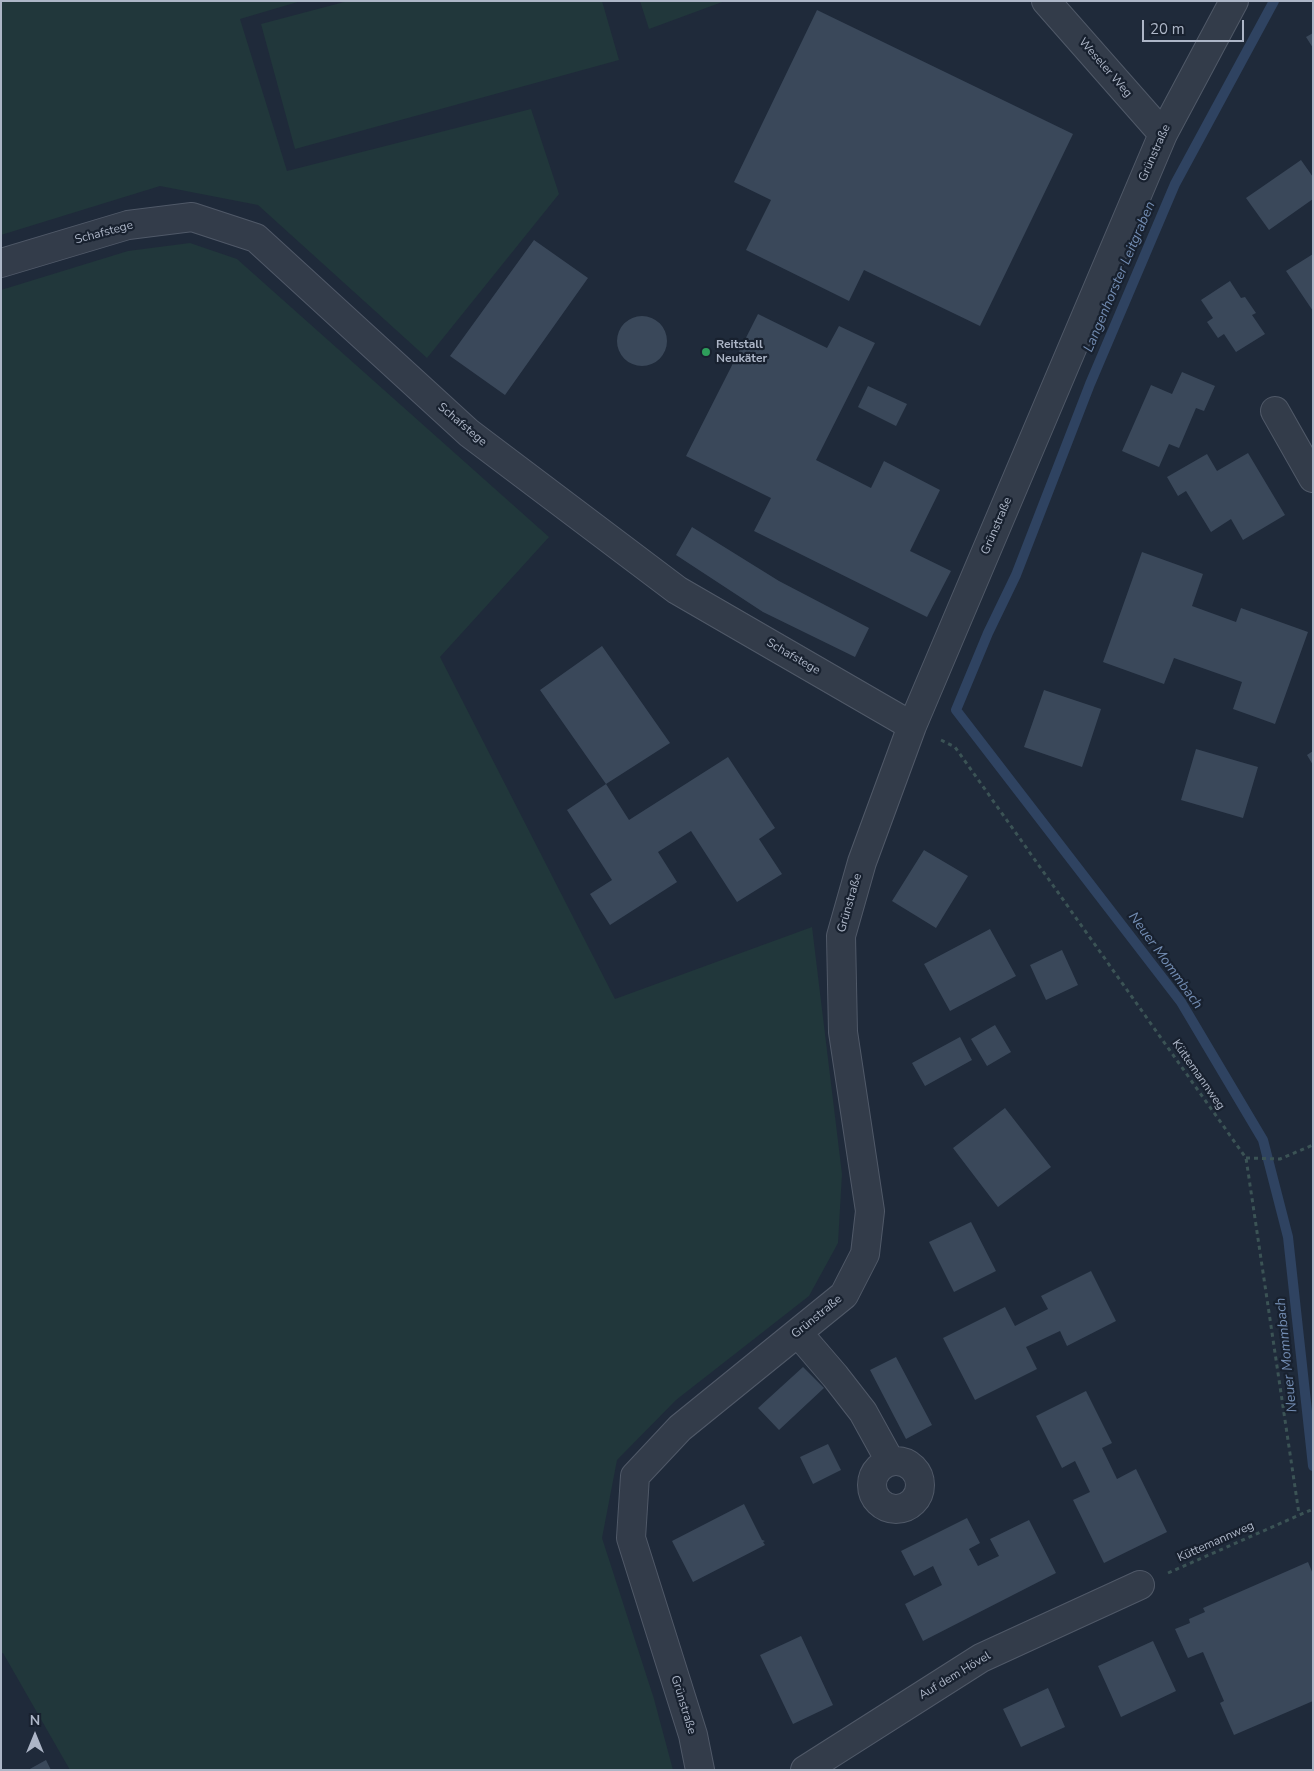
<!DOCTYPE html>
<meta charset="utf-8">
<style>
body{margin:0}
#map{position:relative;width:1314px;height:1771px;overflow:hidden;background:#1f2a3a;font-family:"Nunito Sans",sans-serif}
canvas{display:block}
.frame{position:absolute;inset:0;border:2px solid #adb6c7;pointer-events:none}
.north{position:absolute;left:10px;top:1711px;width:50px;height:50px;-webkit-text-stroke:4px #18212f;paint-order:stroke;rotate:0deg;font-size:14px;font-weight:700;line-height:20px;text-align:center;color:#adb6c7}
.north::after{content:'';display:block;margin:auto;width:18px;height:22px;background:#adb6c7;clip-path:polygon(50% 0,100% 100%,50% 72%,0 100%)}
.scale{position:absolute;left:1142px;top:20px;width:102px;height:22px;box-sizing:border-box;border:2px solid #adb6c7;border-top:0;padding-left:6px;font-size:15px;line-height:18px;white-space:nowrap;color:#adb6c7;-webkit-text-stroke:4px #18212f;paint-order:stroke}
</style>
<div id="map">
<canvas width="1314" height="1771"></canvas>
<div class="frame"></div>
<div class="north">N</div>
<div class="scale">20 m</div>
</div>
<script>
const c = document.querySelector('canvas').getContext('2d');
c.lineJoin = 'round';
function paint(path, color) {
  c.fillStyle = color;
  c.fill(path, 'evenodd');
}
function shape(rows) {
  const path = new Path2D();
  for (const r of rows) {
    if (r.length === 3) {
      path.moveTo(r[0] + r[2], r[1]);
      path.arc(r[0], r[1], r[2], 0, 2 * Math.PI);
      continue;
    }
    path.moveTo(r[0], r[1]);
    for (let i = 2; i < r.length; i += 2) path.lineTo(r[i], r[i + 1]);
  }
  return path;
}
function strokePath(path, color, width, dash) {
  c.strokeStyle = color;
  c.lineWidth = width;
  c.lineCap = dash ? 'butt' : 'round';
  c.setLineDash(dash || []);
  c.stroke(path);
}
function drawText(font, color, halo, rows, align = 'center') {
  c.font = font + ' "Nunito Sans",sans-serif';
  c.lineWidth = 4.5;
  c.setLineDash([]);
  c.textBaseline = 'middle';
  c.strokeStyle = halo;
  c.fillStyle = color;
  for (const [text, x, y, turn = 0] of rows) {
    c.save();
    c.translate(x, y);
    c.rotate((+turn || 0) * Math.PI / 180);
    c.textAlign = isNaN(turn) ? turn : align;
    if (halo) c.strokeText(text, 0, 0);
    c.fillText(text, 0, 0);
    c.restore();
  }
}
paint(shape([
 [1,1,301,1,240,19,287,171,531,109,559,194,427,358,258,205,160,186,1,235],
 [348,1,602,1,619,60,295,149,261,24],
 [640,1,725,1,649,29],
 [190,243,237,259,549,537,440,657,615,999,812,927,842,1174,838,1243,809,1296,676,1400,617,1460,602,1538,654,1699,673,1770,70,1770,3,1653,1,1653,1,290,128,251]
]), '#21373b');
strokePath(shape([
 [1274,1,1175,184,1090,384,1016,575,988,633,956,710,1181,1002,1263,1140,1288,1237,1313,1466]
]), '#2f4361', 10);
paint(shape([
 [817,10,1073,134,980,326,864,270,849,301,746,250,771,200,734,182],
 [1313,33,1313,48,1306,37],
 [1301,160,1313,177,1313,199,1269,230,1246,198],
 [534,240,588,278,505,395,450,356],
 [1313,254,1313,311,1286,271],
 [1230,281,1241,298,1245,297,1256,313,1252,315,1265,334,1236,352,1224,334,1218,338,1207,322,1213,318,1201,300],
 [758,314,827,348,839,326,875,343,816,460,871,488,884,461,940,490,910,551,951,571,927,617,754,531,771,498,686,456],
 [642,341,25],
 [1182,372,1215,386,1204,411,1196,408,1179,448,1169,444,1159,467,1122,451,1151,385,1172,394],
 [868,386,907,404,896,426,858,407],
 [1248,453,1285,515,1243,540,1231,519,1211,532,1186,491,1178,496,1167,477,1207,454,1217,471],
 [692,527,779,581,869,628,855,657,763,612,676,555],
 [1142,552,1203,574,1192,606,1236,622,1241,608,1308,632,1275,724,1233,709,1242,682,1174,658,1164,684,1103,662],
 [602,646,670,743,606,784,540,690],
 [1044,690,1101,709,1082,767,1024,747],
 [1196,749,1258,767,1243,818,1181,800],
 [1313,751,1313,765,1307,755],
 [728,757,775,828,759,839,782,874,737,902,691,831,658,852,677,882,610,925,590,894,612,880,567,810,606,784,629,820],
 [924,850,968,876,936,928,892,901],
 [990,929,1016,976,950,1011,924,964],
 [1062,950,1078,985,1046,1000,1030,965],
 [995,1025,1011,1052,987,1066,971,1039],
 [960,1037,972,1060,925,1086,912,1063],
 [1005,1108,1051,1167,998,1207,953,1148],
 [971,1222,996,1271,954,1292,929,1242],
 [1091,1271,1116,1321,1067,1346,1060,1331,1026,1347,1037,1369,975,1400,943,1338,1005,1307,1015,1326,1048,1309,1041,1296],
 [896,1357,932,1425,906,1439,870,1370],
 [803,1367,824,1388,779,1430,758,1408],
 [1086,1391,1112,1443,1102,1448,1117,1479,1136,1469,1167,1532,1104,1563,1073,1500,1090,1492,1075,1461,1062,1468,1036,1416],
 [828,1444,841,1470,813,1484,800,1457],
 [744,1504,762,1540,765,1541,763,1542,765,1545,693,1582,672,1541],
 [967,1518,980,1543,969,1549,978,1566,999,1556,990,1539,1029,1520,1056,1573,923,1641,905,1604,942,1585,933,1566,914,1576,901,1551],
 [1308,1562,1313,1574,1313,1701,1234,1735,1220,1703,1224,1701,1203,1652,1188,1658,1175,1629,1190,1623,1189,1619,1205,1612,1203,1608],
 [801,1636,833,1705,793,1724,760,1655],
 [1153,1641,1176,1691,1121,1717,1098,1666],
 [1048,1688,1065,1727,1021,1747,1003,1709],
 [46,1760,51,1770,28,1770]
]), '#3a485a');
const minor = shape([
 [1046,1,1163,134],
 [1,263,128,225,192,217,256,238,469,433,677,590,912,726],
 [1275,411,1313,478],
 [798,1333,835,1376,863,1412,890,1461],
 [896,1485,24],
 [700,1770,693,1735,631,1538,635,1476,680,1428,844,1295,865,1254,870,1211,843,1032,841,936,862,862,912,726,1163,134,1234,1],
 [805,1770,981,1658,1140,1585]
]);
strokePath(minor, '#505968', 30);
strokePath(shape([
 [941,740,955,747,1246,1158,1299,1514],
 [1246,1158,1280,1159,1313,1145],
 [1168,1573,1313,1509]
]), '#3b5355', 3, [4, 4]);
strokePath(minor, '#333c4a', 28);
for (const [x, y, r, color] of [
 [706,352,5,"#2e9e5b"]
]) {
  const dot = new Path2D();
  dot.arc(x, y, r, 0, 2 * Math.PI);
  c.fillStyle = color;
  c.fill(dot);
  strokePath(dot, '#18212f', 2);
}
drawText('12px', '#adb6c7', '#18212f', [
 ["Weseler Weg",1105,68,49],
 ["Grünstraße",1155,153,-66],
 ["Schafstege",104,233,-15],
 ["Schafstege",462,425,40],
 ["Grünstraße",997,526,-67],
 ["Schafstege",793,657,30],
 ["Grünstraße",850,903,-74],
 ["Küttemannweg",1198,1075,55],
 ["Grünstraße",817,1317,-39],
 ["Küttemannweg",1216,1542,-24],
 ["Auf dem Hövel",955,1676,-31],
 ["Grünstraße",683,1705,73]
]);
drawText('bold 12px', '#adb6c7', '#18212f', [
 ["Reitstall",716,345],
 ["Neukäter",716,359]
], 'left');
drawText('italic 14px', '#728cb2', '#18212f', [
 ["Langenhorster Leitgraben",1120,277,-67],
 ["Neuer Mommbach",1165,961,54],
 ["Neuer Mommbach",1287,1355,-96]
]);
</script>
